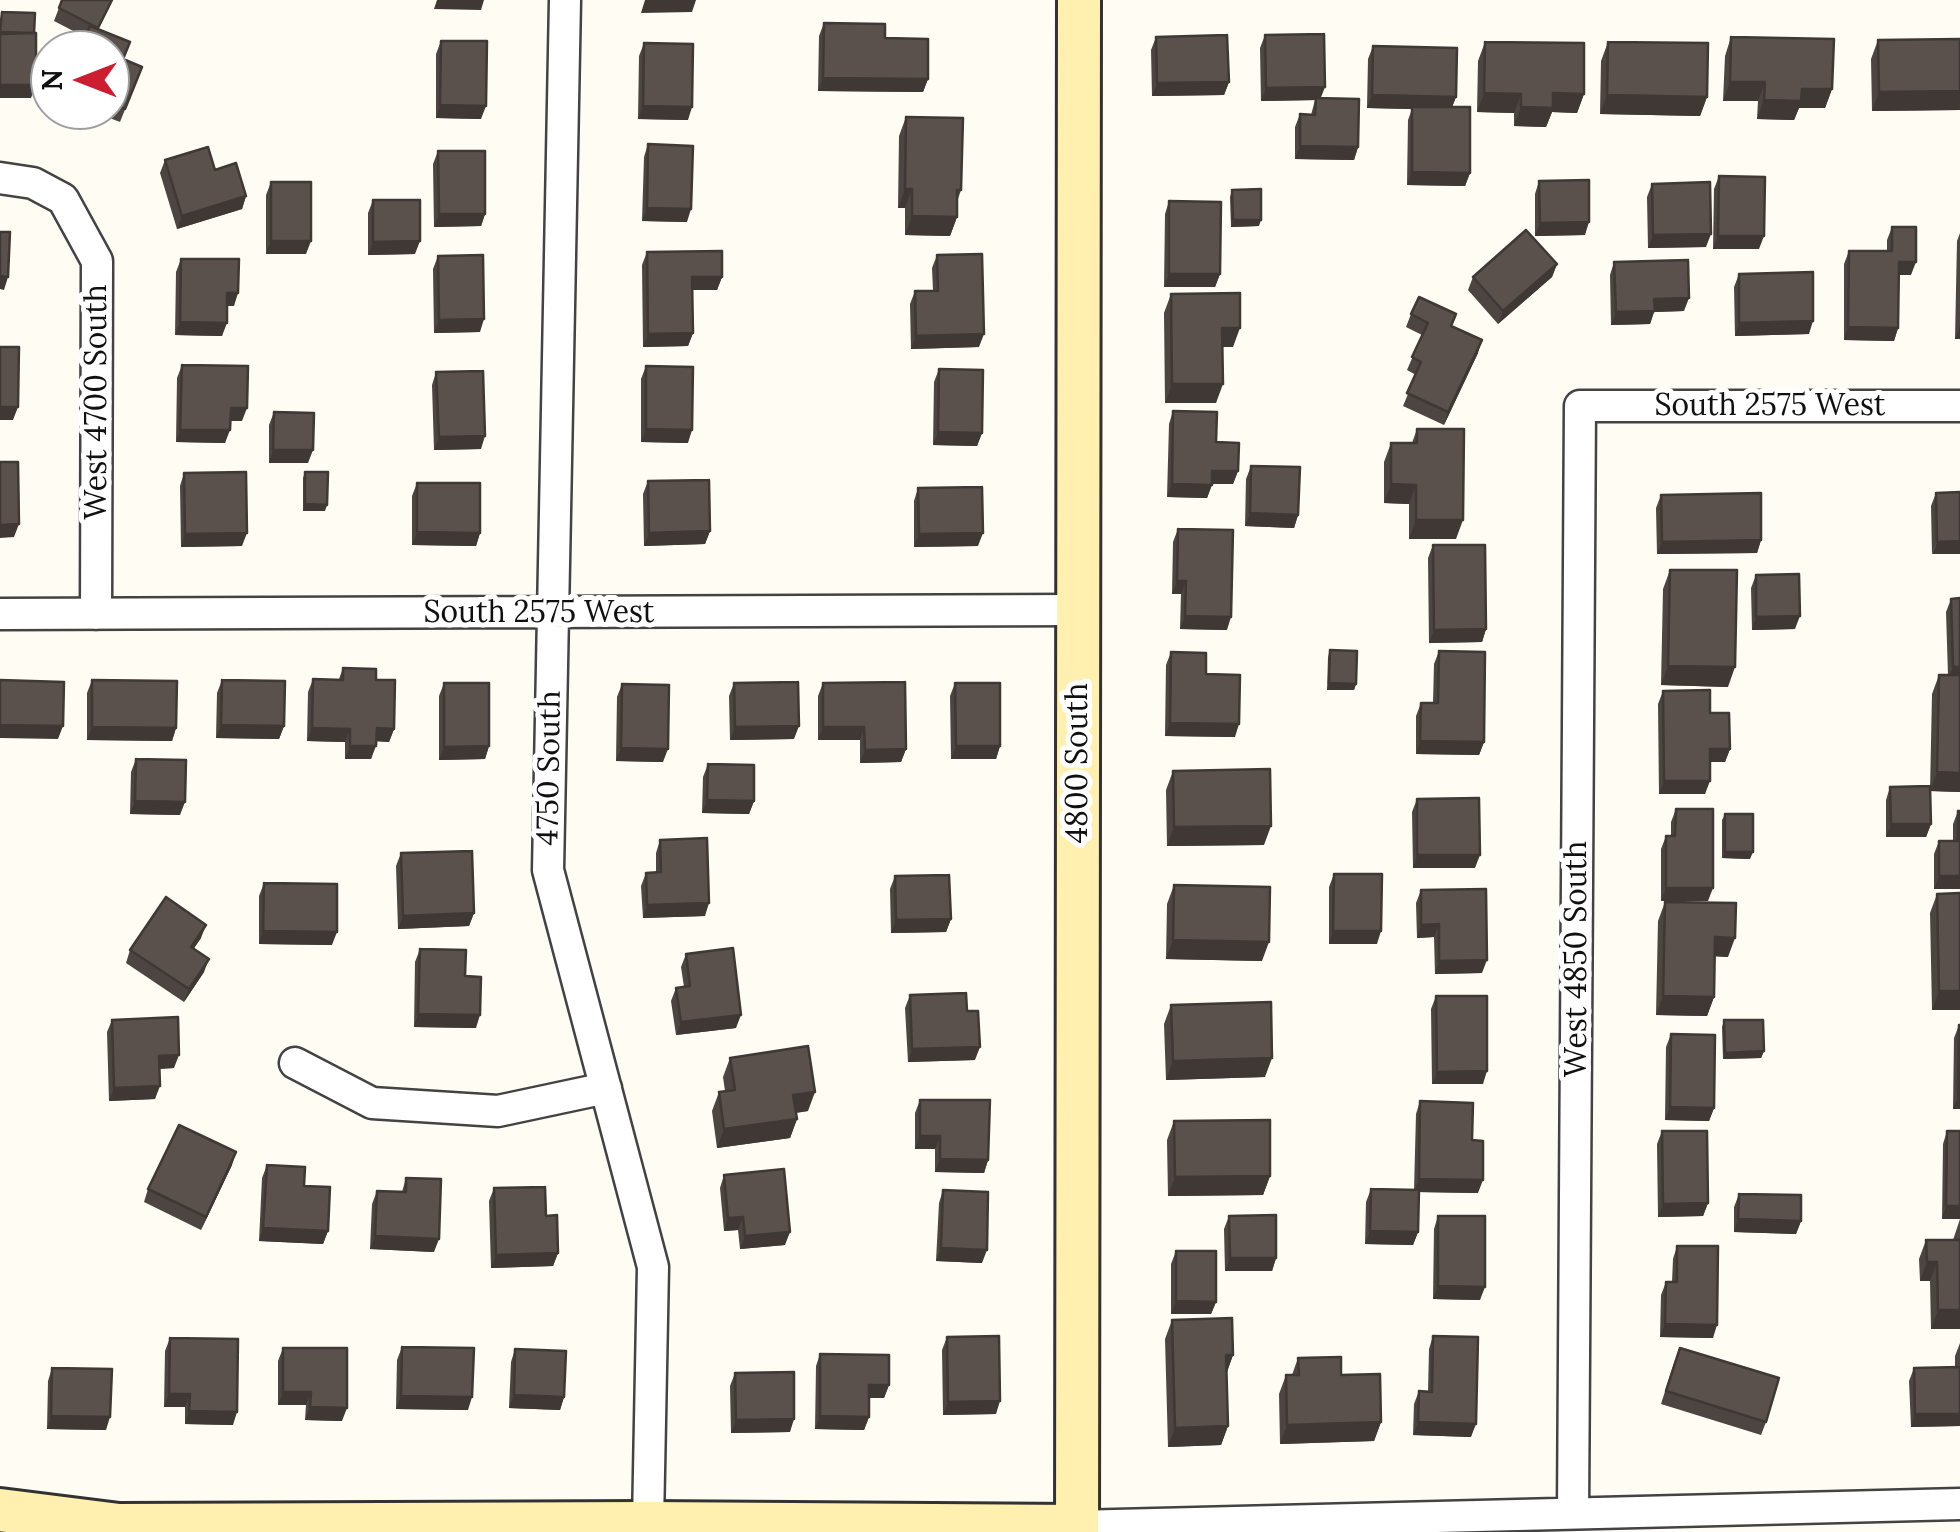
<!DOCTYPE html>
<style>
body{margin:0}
#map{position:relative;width:1960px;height:1532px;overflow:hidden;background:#fffcf4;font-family:Lora,serif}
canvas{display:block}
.north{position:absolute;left:30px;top:30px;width:100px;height:100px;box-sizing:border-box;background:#fff;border:2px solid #9f9f9f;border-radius:50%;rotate:270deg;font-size:28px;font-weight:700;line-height:40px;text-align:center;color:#101010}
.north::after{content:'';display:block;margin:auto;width:35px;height:45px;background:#cc1d31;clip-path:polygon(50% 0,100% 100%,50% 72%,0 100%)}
</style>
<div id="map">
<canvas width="1960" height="1532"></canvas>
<div class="north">N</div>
</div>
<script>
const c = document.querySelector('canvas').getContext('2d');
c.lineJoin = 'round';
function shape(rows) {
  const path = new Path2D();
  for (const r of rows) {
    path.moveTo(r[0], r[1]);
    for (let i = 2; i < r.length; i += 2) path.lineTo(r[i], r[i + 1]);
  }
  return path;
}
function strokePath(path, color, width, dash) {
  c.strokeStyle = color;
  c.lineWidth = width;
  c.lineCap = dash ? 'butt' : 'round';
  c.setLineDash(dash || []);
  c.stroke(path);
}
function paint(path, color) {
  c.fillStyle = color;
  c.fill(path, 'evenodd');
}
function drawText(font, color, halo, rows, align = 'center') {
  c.font = font + ' Lora,serif';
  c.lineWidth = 10;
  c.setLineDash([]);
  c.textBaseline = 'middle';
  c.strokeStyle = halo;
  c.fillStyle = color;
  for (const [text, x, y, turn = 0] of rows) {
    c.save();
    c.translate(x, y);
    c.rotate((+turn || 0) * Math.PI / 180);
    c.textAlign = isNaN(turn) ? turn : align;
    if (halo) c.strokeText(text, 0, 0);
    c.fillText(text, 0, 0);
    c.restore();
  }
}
const street = shape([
 [565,0,548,870,653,1267,648,1523],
 [0,178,33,183,63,199,97,261,96,614],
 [0,614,1078,610],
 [295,1063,372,1103,498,1111,606,1088],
 [1573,1513,1580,406,1960,406],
 [1075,1526,1960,1504]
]);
const secondary = shape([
 [0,1510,119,1525,648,1523,1075,1526],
 [1077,1532,1079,0]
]);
strokePath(street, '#434343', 35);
strokePath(secondary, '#323232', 48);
strokePath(street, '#fff', 30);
strokePath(secondary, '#fff0af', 42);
paint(shape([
 [62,0,99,29,123,59,142,67,120,122,89,110,110,110,110,50,54,21],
 [824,23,885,38,928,79,923,92,818,91,819,36],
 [1265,35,1321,98,1358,147,1354,160,1295,159,1295,127,1300,114,1311,115,1315,100,1261,101,1260,48],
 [1156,37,1229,82,1224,95,1152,96,1151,50],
 [1731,37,1832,89,1825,108,1799,108,1794,120,1757,119,1758,101,1723,101,1725,56],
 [1960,39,1960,110,1872,111,1871,59,1878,40],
 [441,41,481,119,436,118,436,54],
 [1485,42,1584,94,1577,113,1552,112,1546,127,1514,126,1514,113,1477,112,1478,61],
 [1608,42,1707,97,1700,116,1600,114,1601,61],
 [644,43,688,120,638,119,639,56],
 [1373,46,1456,97,1452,107,1470,173,1465,186,1407,185,1408,120,1412,109,1367,108,1368,59],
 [906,117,961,190,957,202,957,217,950,236,905,235,905,208,898,208,899,136],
 [648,144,687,222,642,221,644,157],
 [438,151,485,214,481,226,434,227,433,164],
 [165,160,215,170,246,196,242,209,177,229,160,173],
 [1719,176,1759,249,1713,249,1714,189],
 [1539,181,1585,235,1535,236,1535,194],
 [271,182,306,254,266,254,266,195],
 [1652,184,1706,247,1648,248,1647,197],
 [1232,190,1259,226,1231,227,1230,197],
 [373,200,415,254,368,255,368,213],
 [1169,201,1220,274,1215,287,1164,287,1165,214],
 [1892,227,1911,275,1899,275,1898,328,1894,341,1844,340,1844,264,1849,251,1887,251,1887,240],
 [1960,233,1960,339,1955,339,1957,241],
 [647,252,722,277,717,290,692,290,693,333,688,346,643,347,642,265],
 [937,255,979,347,911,349,910,304,915,291,933,291,932,268],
 [438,256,480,332,434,333,433,269],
 [181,259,234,306,227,306,222,336,175,335,176,272],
 [1614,262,1684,311,1654,312,1650,324,1611,325,1610,275],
 [1557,264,1552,277,1498,324,1468,290,1473,277],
 [1739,274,1809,334,1735,336,1734,287],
 [1171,294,1233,347,1223,347,1216,403,1165,403,1164,313],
 [1411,314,1452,326,1478,353,1444,425,1403,406,1416,375,1407,370,1422,335,1406,327],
 [182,365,242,421,230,421,225,443,176,442,177,378],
 [646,366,688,443,641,442,641,379],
 [939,369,982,433,977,446,933,445,934,382],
 [436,372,481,449,434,450,432,385],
 [1173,411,1216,442,1238,471,1233,484,1212,484,1207,498,1167,497,1169,424],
 [274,412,308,463,269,463,269,425],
 [1417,429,1456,539,1409,539,1409,504,1384,503,1384,462,1391,443,1412,443],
 [1251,466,1298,515,1294,528,1245,526,1246,479],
 [305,472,325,511,303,511,303,478],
 [184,473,242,546,181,547,180,486],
 [648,481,710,531,705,544,644,546,643,494],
 [417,483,480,533,476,546,412,545,412,496],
 [918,488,978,546,914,547,914,501],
 [1960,492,1932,554,1931,506,1936,493],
 [1661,495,1761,540,1757,553,1657,554,1656,508],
 [1178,529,1227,630,1180,629,1181,594,1172,594,1173,542],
 [1433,545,1486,629,1482,642,1429,643,1428,558],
 [1670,570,1728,687,1661,685,1663,589],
 [1756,575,1795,629,1752,630,1751,588],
 [1960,598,1960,792,1930,791,1932,694,1939,675,1948,675,1946,612,1951,599],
 [1330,650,1356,684,1354,690,1327,690,1328,657],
 [1439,651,1484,742,1479,755,1416,754,1416,716,1421,703,1433,703,1434,664],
 [1171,652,1206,674,1235,737,1165,736,1166,665],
 [343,668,376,680,394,729,389,742,376,741,371,759,345,759,345,742,307,741,308,692,313,679,339,679],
 [92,680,176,728,172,741,87,740,87,693],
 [222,680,284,726,279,739,216,738,217,693],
 [444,683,489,746,485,759,439,760,439,696],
 [734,683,794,739,730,740,729,696],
 [823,683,906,749,901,762,860,763,860,740,818,740,818,696],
 [955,683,1000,746,996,759,951,759,950,696],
 [622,684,663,762,616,761,617,697],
 [1663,691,1710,713,1730,749,1725,762,1710,762,1705,794,1659,794,1658,704],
 [136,759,180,815,130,814,131,772],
 [708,764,754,801,749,814,702,813,703,777],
 [1173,771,1264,845,1167,846,1166,790],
 [1890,787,1931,824,1926,837,1886,837,1886,800],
 [1417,799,1475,868,1413,868,1412,812],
 [1676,809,1708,901,1661,901,1661,849,1666,836,1671,836,1671,822],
 [1958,811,1960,889,1934,889,1934,854,1939,841,1953,841,1953,824],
 [1725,814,1750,859,1722,858,1722,820],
 [660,840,705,916,643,918,641,886,646,873,656,872,656,853],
 [401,853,474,913,469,926,398,929,396,866],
 [1334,874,1377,944,1329,944,1329,887],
 [895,876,951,919,946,932,891,933,890,889],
 [264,883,332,945,259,944,259,896],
 [1174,885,1262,961,1166,959,1167,904],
 [1421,890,1482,973,1435,974,1434,937,1417,938,1416,903],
 [1960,893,1960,1010,1932,1010,1930,913,1937,894],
 [1665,902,1728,957,1715,956,1714,997,1707,1016,1656,1015,1658,921],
 [201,938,194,948,204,972,184,1002,126,963,130,950],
 [420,949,465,976,476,1028,414,1027,415,962],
 [686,954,736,1028,676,1035,671,1001,676,988,684,987,681,967],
 [910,995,975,1060,908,1062,905,1008],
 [1436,996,1483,1084,1432,1084,1431,1009],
 [1171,1005,1265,1077,1166,1080,1164,1024],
 [112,1020,174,1068,159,1069,155,1099,109,1101,107,1032],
 [1724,1020,1764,1051,1761,1058,1723,1059,1722,1027],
 [1959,1025,1960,1109,1953,1109,1954,1038],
 [1671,1034,1714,1108,1709,1121,1665,1120,1666,1047],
 [730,1058,808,1111,796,1113,797,1119,790,1138,717,1148,712,1111,719,1092,725,1091,723,1077],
 [920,1100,988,1160,984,1173,935,1172,935,1149,915,1149,915,1113],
 [1420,1101,1472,1140,1478,1193,1419,1192,1418,1232,1413,1245,1365,1244,1366,1202,1371,1189,1414,1190,1416,1114],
 [1174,1121,1270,1176,1263,1195,1168,1196,1167,1140],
 [1662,1131,1708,1203,1703,1216,1658,1217,1657,1144],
 [1947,1131,1960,1131,1960,1329,1931,1329,1930,1281,1920,1281,1919,1259,1926,1240,1953,1240,1960,1219,1942,1219,1943,1144],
 [232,1165,201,1230,144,1202,148,1189],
 [267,1165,304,1186,328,1231,323,1244,259,1241,262,1178],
 [724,1175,785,1245,740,1249,738,1230,724,1231,720,1188],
 [406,1178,434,1252,370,1249,372,1204,377,1191,402,1192],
 [494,1188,546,1216,558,1253,553,1266,491,1268,489,1201],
 [943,1190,982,1263,936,1261,939,1203],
 [1739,1194,1801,1221,1796,1234,1734,1232,1734,1207],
 [1229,1216,1276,1258,1272,1271,1225,1271,1224,1229],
 [1438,1216,1480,1300,1433,1299,1434,1229],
 [1677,1246,1713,1338,1660,1337,1661,1295,1666,1282,1672,1282,1673,1259],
 [1176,1251,1216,1302,1211,1314,1171,1314,1171,1264],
 [1172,1320,1233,1355,1226,1374,1228,1426,1221,1445,1168,1447,1165,1339],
 [1433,1336,1471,1437,1413,1435,1414,1404,1419,1391,1428,1392,1429,1349],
 [947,1337,996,1414,943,1415,942,1350],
 [170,1338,233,1425,185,1424,185,1407,164,1407,165,1351],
 [1960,1343,1960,1426,1911,1427,1909,1381,1914,1368,1955,1367,1955,1356],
 [402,1347,468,1410,396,1409,397,1360],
 [283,1348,342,1421,305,1420,306,1405,278,1405,278,1361],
 [515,1349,564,1397,560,1410,509,1408,511,1362],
 [820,1354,889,1385,884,1398,869,1398,869,1417,864,1430,815,1429,816,1366],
 [1298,1358,1381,1422,1374,1441,1280,1444,1279,1394,1286,1375,1292,1375],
 [1675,1360,1766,1422,1761,1435,1661,1404],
 [52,1368,106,1430,47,1429,48,1381],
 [735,1373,790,1432,731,1433,730,1386]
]), '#4d4541');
paint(shape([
 [437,0,484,0,481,10,434,9],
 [645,0,696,0,692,12,641,13],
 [823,78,928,79,923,92,818,91],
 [1229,82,1224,95,1152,96,1157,83],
 [1730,82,1765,82,1758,101,1723,101],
 [0,85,36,85,31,98,0,98],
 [1325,87,1320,100,1261,101,1266,88],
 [1802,89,1832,89,1825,108,1799,108,1794,120,1757,119,1764,100],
 [1960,91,1960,110,1872,111,1879,92],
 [1484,93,1521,94,1514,113,1477,112],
 [1553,93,1584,94,1577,113,1552,112,1546,127,1514,126,1521,107],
 [1372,95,1456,97,1451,110,1367,108],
 [1607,95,1707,97,1700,116,1600,114],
 [440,105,486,106,481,119,436,118],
 [643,106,692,107,688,120,638,119],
 [1300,146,1358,147,1354,160,1295,159],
 [1412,172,1470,173,1465,186,1407,185],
 [905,189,912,189,905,208,898,208],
 [246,196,242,209,177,229,182,216],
 [647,208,691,209,687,222,642,221],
 [439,214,485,214,481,226,434,227],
 [912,216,957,217,950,236,905,235],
 [1233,220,1261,220,1259,226,1231,227],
 [1589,222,1585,235,1535,236,1540,223],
 [1711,234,1706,247,1648,248,1653,235],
 [1718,236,1764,236,1759,249,1713,249],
 [271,241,311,241,306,254,266,254],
 [420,241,415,254,368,255,373,242],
 [1899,262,1916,262,1911,275,1894,275],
 [1557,264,1552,277,1498,324,1503,311],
 [1169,274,1220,274,1215,287,1164,287],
 [0,276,8,277,4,290,0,289],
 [692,277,722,277,717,290,687,290],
 [227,293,238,293,234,306,222,306],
 [1689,298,1684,311,1654,312,1650,324,1611,325,1616,312,1654,299],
 [484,319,480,332,434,333,439,320],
 [1813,321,1809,334,1735,336,1739,323],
 [180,322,227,323,222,336,175,335],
 [1960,326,1960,339,1955,339],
 [1848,327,1898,328,1894,341,1844,340],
 [1222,328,1240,328,1233,347,1215,347],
 [693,333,688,346,643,347,648,334],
 [984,334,979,347,911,349,916,336],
 [1482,340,1478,353,1444,425,1448,412],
 [1172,384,1223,384,1216,403,1165,403],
 [0,407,18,407,13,420,0,420],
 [231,408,247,408,242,421,226,421],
 [646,429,692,430,688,443,641,442],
 [180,430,230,430,225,443,176,442],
 [938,432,982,433,977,446,933,445],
 [485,436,481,449,434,450,439,437],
 [273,450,313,450,308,463,269,463],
 [1212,471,1238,471,1233,484,1208,484],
 [1172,484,1212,485,1207,498,1167,497],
 [1391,484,1416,485,1409,504,1384,503],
 [305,504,327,505,325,511,303,511],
 [1250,513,1298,515,1294,528,1245,526],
 [1416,520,1463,520,1456,539,1409,539],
 [19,524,14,537,0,538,0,525],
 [710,531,705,544,644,546,649,533],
 [417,532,480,533,476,546,412,545],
 [247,533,242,546,181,547,185,534],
 [983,533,978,546,914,547,919,534],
 [1761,540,1757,553,1657,554,1662,542],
 [1960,541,1960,554,1932,554,1937,542],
 [1177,581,1186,581,1181,594,1172,594],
 [1185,616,1231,617,1227,630,1180,629],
 [1800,616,1795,629,1752,630,1756,617],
 [1486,629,1482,642,1429,643,1434,630],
 [1668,666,1735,667,1728,687,1661,685],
 [1953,667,1960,667,1960,680,1948,680],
 [1329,683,1356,684,1354,690,1327,690],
 [1170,723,1239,724,1235,737,1165,736],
 [0,725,63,726,58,739,0,738],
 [221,725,284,726,279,739,216,738],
 [799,726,794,739,730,740,735,727],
 [92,727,176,728,172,741,87,740],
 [823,727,864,727,860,740,818,740],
 [312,728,350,729,345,742,307,741],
 [377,728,394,729,389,742,372,741],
 [1420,741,1484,742,1479,755,1416,754],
 [350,746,376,746,371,759,345,759],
 [489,746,485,759,439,760,444,747],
 [956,746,1000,746,996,759,951,759],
 [621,748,668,749,663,762,616,761],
 [906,749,901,762,860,763,865,750],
 [1710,749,1730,749,1725,762,1705,762],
 [1937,772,1960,773,1960,792,1930,791],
 [1664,781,1710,781,1705,794,1659,794],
 [707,800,754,801,749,814,702,813],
 [135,801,185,802,180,815,130,814],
 [1891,824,1931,824,1926,837,1886,837],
 [1271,826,1264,845,1167,846,1174,827],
 [1725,852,1753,852,1750,859,1722,858],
 [1417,855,1480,855,1475,868,1413,868],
 [1939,876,1960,876,1960,889,1934,889],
 [1666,888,1713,888,1708,901,1661,901],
 [709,903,705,916,643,918,647,905],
 [474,913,469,926,398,929,403,916],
 [951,919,946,932,891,933,896,920],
 [1439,924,1434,937,1417,938,1421,925],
 [206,925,201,938,186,960,191,947],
 [263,931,337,932,332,945,259,944],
 [1333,931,1381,931,1377,944,1329,944],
 [1715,937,1735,938,1728,957,1708,956],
 [1173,940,1269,942,1262,961,1166,959],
 [209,959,204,972,184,1002,189,989],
 [1487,960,1482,973,1435,974,1439,961],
 [1939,991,1960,991,1960,1010,1932,1010],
 [1663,996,1714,997,1707,1016,1656,1015],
 [418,1014,480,1015,476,1028,414,1027],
 [741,1015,736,1028,676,1035,681,1022],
 [980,1047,975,1060,908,1062,912,1049],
 [1764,1051,1761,1058,1723,1059,1725,1053],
 [179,1055,174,1068,154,1069,159,1056],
 [1272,1058,1265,1077,1166,1080,1173,1061],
 [1487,1071,1483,1084,1432,1084,1437,1072],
 [160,1086,155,1099,109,1101,114,1088],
 [815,1092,808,1111,786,1114,793,1095],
 [1958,1096,1960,1096,1960,1109,1953,1109],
 [1670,1107,1714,1108,1709,1121,1665,1120],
 [797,1119,790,1138,717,1148,724,1129],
 [920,1136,940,1136,935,1149,915,1149],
 [236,1152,232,1165,201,1230,206,1217],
 [940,1159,988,1160,984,1173,935,1172],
 [1270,1176,1263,1195,1168,1196,1175,1177],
 [1419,1179,1483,1180,1478,1193,1414,1192],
 [1708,1203,1703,1216,1658,1217,1663,1204],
 [1946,1206,1960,1206,1960,1219,1942,1219],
 [743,1217,738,1230,724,1231,728,1218],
 [1738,1219,1801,1221,1796,1234,1734,1232],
 [263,1228,328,1231,323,1244,259,1241],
 [1370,1231,1418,1232,1413,1245,1365,1244],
 [790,1232,785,1245,740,1249,745,1236],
 [375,1236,439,1239,434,1252,370,1249],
 [941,1248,987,1250,982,1263,936,1261],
 [558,1253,553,1266,491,1268,496,1255],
 [1230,1258,1276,1258,1272,1271,1225,1271],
 [1927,1262,1937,1262,1930,1281,1920,1281],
 [1438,1286,1485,1287,1480,1300,1433,1299],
 [1176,1301,1216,1302,1211,1314,1171,1314],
 [1938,1310,1960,1310,1960,1329,1931,1329],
 [1665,1324,1717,1325,1713,1338,1660,1337],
 [1226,1355,1233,1355,1226,1375],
 [869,1385,889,1385,884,1398,865,1398],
 [283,1392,311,1392,306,1405,278,1405],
 [169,1394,190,1394,185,1407,164,1407],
 [514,1395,564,1397,560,1410,509,1408],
 [401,1396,472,1397,468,1410,396,1409],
 [1000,1401,996,1414,943,1415,948,1402],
 [310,1407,347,1408,342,1421,305,1420],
 [189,1411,237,1412,233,1425,185,1424],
 [1915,1414,1960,1414,1960,1426,1911,1427],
 [51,1416,110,1417,106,1430,47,1429],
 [820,1416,869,1417,864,1430,815,1429],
 [794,1419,790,1432,731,1433,736,1420],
 [1381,1422,1374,1441,1280,1444,1287,1425],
 [1418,1422,1476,1424,1471,1437,1413,1435],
 [1228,1426,1221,1445,1168,1447,1175,1428]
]), '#3f3835');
const building = shape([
 [62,0,112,0,98,28,59,8,62,0],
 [2,12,35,13,34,33,0,32,2,12],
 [824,23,885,24,885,38,928,39,928,79,823,78,824,23],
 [90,26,130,42,123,59,142,67,125,109,110,103,110,50,80,50,90,26],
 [36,33,36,85,0,85,0,34,36,33],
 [1324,34,1325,87,1266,88,1265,35,1324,34],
 [1227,35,1229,82,1157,83,1156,37,1227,35],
 [1731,37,1834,39,1832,89,1802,89,1801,101,1764,100,1765,82,1730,82,1731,37],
 [1960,39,1960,91,1879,92,1878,40,1960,39],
 [441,41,487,41,486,106,440,105,441,41],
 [1485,42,1584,43,1584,94,1553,93,1553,108,1521,107,1521,94,1484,93,1485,42],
 [1608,42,1708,43,1707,97,1607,95,1608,42],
 [644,43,693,44,692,107,643,106,644,43],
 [1373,46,1457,48,1456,97,1372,95,1373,46],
 [1316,98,1359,99,1358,147,1300,146,1300,114,1315,115,1316,98],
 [1412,107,1470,107,1470,173,1412,172,1412,107],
 [906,117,963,118,961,190,957,190,957,217,912,216,912,189,905,189,906,117],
 [648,144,693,146,691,209,647,208,648,144],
 [208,147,215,170,236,163,246,196,182,216,165,160,208,147],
 [438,151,485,151,485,214,439,214,438,151],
 [1719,176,1765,177,1764,236,1718,236,1719,176],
 [1589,180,1589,222,1540,223,1539,181,1589,180],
 [271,182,311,182,311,241,271,241,271,182],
 [1710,182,1711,234,1653,235,1652,184,1710,182],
 [1261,189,1261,220,1233,220,1232,190,1261,189],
 [373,200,420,200,420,241,373,242,373,200],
 [1169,201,1221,202,1220,274,1169,274,1169,201],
 [1892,227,1916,227,1916,262,1899,262,1898,328,1848,327,1849,251,1892,251,1892,227],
 [1526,230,1557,264,1503,311,1473,277,1526,230],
 [0,232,10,232,8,277,0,276,0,232],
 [722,251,722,277,692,277,693,333,648,334,647,252,722,251],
 [982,254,984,334,916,336,915,291,938,291,937,255,982,254],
 [483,255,484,319,439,320,438,256,483,255],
 [181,259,239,259,238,293,227,293,227,323,180,322,181,259],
 [1688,260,1689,298,1654,299,1655,311,1616,312,1614,262,1688,260],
 [1813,272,1813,321,1739,323,1739,274,1813,272],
 [1240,293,1240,328,1222,328,1223,384,1172,384,1171,294,1240,293],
 [1419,297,1456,314,1451,326,1482,340,1448,412,1407,393,1421,362,1412,357,1428,323,1411,314,1419,297],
 [0,347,19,347,18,407,0,407,0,347],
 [182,365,248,366,247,408,231,408,230,430,180,430,182,365],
 [646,366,693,367,692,430,646,429,646,366],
 [939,369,983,370,982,433,938,432,939,369],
 [483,371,485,436,439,437,436,372,483,371],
 [1173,411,1217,412,1216,442,1239,443,1238,471,1212,471,1212,485,1172,484,1173,411],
 [274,412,314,413,313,450,273,450,274,412],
 [1417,429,1464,429,1463,520,1416,520,1416,485,1391,484,1391,443,1417,443,1417,429],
 [0,462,18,462,19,524,0,525,0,462],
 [1251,466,1300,467,1298,515,1250,513,1251,466],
 [246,472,247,533,185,534,184,473,246,472],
 [305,472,328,472,327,505,305,504,305,472],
 [709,480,710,531,649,533,648,481,709,480],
 [417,483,480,483,480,533,417,532,417,483],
 [982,487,983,533,919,534,918,488,982,487],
 [1960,492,1960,541,1937,542,1936,493,1960,492],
 [1761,493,1761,540,1662,542,1661,495,1761,493],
 [1178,529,1233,530,1231,617,1185,616,1186,581,1177,581,1178,529],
 [1433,545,1485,545,1486,629,1434,630,1433,545],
 [1670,570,1737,570,1735,667,1668,666,1670,570],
 [1799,574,1800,616,1756,617,1756,575,1799,574],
 [1960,598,1960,667,1953,667,1951,599,1960,598],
 [1330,650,1357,651,1356,684,1329,683,1330,650],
 [1439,651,1485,652,1484,742,1420,741,1421,703,1438,703,1439,651],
 [1171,652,1206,653,1206,674,1240,675,1239,724,1170,723,1171,652],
 [343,668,376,669,376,680,395,680,394,729,377,728,376,746,350,746,350,729,312,728,313,679,343,680,343,668],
 [1939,675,1960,675,1960,773,1937,772,1939,675],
 [0,680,64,682,63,726,0,725,0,680],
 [92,680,177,681,176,728,92,727,92,680],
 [222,680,285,681,284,726,221,725,222,680],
 [798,682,799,726,735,727,734,683,798,682],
 [905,682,906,749,865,750,864,727,823,727,823,683,905,682],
 [444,683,489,683,489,746,444,747,444,683],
 [955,683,1000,683,1000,746,956,746,955,683],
 [622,684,669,685,668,749,621,748,622,684],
 [1710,690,1710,713,1729,713,1730,749,1710,749,1710,781,1664,781,1663,691,1710,690],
 [136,759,186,760,185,802,135,801,136,759],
 [708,764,754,765,754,801,707,800,708,764],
 [1270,769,1271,826,1174,827,1173,771,1270,769],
 [1930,786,1931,824,1891,824,1890,787,1930,786],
 [1479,798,1480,855,1417,855,1417,799,1479,798],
 [1676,809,1713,809,1713,888,1666,888,1666,836,1675,836,1676,809],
 [1958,811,1960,811,1960,876,1939,876,1939,841,1958,841,1958,811],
 [1725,814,1753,814,1753,852,1725,852,1725,814],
 [707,838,709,903,647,905,646,873,661,872,660,840,707,838],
 [472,851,474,913,403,916,401,853,472,851],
 [1334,874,1382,874,1381,931,1333,931,1334,874],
 [949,875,951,919,896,920,895,876,949,875],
 [264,883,337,884,337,932,263,931,264,883],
 [1174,885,1270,887,1269,942,1173,940,1174,885],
 [1486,889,1487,960,1439,961,1439,924,1421,925,1421,890,1486,889],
 [1960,893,1960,991,1939,991,1937,894,1960,893],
 [166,897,206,925,191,947,209,959,189,989,130,950,166,897],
 [1665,902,1736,903,1735,938,1715,937,1714,997,1663,996,1665,902],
 [733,948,741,1015,681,1022,676,988,690,986,686,954,733,948],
 [420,949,466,950,465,976,481,977,480,1015,418,1014,420,949],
 [966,993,967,1011,978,1011,980,1047,912,1049,910,995,966,993],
 [1436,996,1487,996,1487,1071,1437,1072,1436,996],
 [1271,1002,1272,1058,1173,1061,1171,1005,1271,1002],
 [178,1017,179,1055,159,1056,160,1086,114,1088,112,1020,178,1017],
 [1724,1020,1763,1020,1764,1051,1725,1053,1724,1020],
 [1959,1025,1960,1025,1960,1096,1958,1096,1959,1025],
 [1671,1034,1715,1035,1714,1108,1670,1107,1671,1034],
 [808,1046,815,1092,793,1095,797,1119,724,1129,719,1092,735,1090,730,1058,808,1046],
 [920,1100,990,1100,988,1160,940,1159,940,1136,920,1136,920,1100],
 [1420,1101,1473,1103,1472,1140,1483,1141,1483,1180,1419,1179,1420,1101],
 [1270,1120,1270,1176,1175,1177,1174,1121,1270,1120],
 [179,1125,236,1152,206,1217,148,1189,179,1125],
 [1662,1131,1707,1131,1708,1203,1663,1204,1662,1131],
 [1947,1131,1960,1131,1960,1206,1946,1206,1947,1131],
 [267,1165,305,1167,304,1186,330,1187,328,1231,263,1228,267,1165],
 [784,1169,790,1232,745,1236,743,1217,728,1218,724,1175,784,1169],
 [406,1178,441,1179,439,1239,375,1236,377,1191,406,1192,406,1178],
 [545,1187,546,1216,557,1215,558,1253,496,1255,494,1188,545,1187],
 [1371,1189,1419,1190,1418,1232,1370,1231,1371,1189],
 [943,1190,988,1192,987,1250,941,1248,943,1190],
 [1739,1194,1801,1195,1801,1221,1738,1219,1739,1194],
 [1276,1215,1276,1258,1230,1258,1229,1216,1276,1215],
 [1438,1216,1485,1216,1485,1287,1438,1286,1438,1216],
 [1926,1240,1960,1240,1960,1310,1938,1310,1937,1262,1927,1262,1926,1240],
 [1677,1246,1718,1246,1717,1325,1665,1324,1666,1282,1677,1282,1677,1246],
 [1176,1251,1216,1251,1216,1302,1176,1301,1176,1251],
 [1232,1318,1233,1355,1226,1355,1228,1426,1175,1428,1172,1320,1232,1318],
 [999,1336,1000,1401,948,1402,947,1337,999,1336],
 [1433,1336,1478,1337,1476,1424,1418,1422,1419,1391,1432,1392,1433,1336],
 [170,1338,238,1339,237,1412,189,1411,190,1394,169,1394,170,1338],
 [402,1347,474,1348,472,1397,401,1396,402,1347],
 [283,1348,347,1348,347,1408,310,1407,311,1392,283,1392,283,1348],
 [1680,1348,1779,1378,1766,1422,1666,1391,1680,1348],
 [515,1349,566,1351,564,1397,514,1395,515,1349],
 [820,1354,889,1355,889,1385,869,1385,869,1417,820,1416,820,1354],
 [1341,1357,1341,1375,1380,1374,1381,1422,1287,1425,1286,1375,1299,1375,1298,1358,1341,1357],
 [1960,1367,1960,1414,1915,1414,1914,1368,1960,1367],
 [52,1368,112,1369,110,1417,51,1416,52,1368],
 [794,1372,794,1419,736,1420,735,1373,794,1372]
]);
paint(building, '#5a504c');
strokePath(building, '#3f3835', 2.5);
drawText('30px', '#101010', '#fff', [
 ["West 4700 South",97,402,-90],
 ["South 2575 West",1770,406],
 ["South 2575 West",539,613],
 ["4800 South",1078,763,-90],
 ["4750 South",550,768,-89],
 ["West 4850 South",1577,959,-90]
]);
</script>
